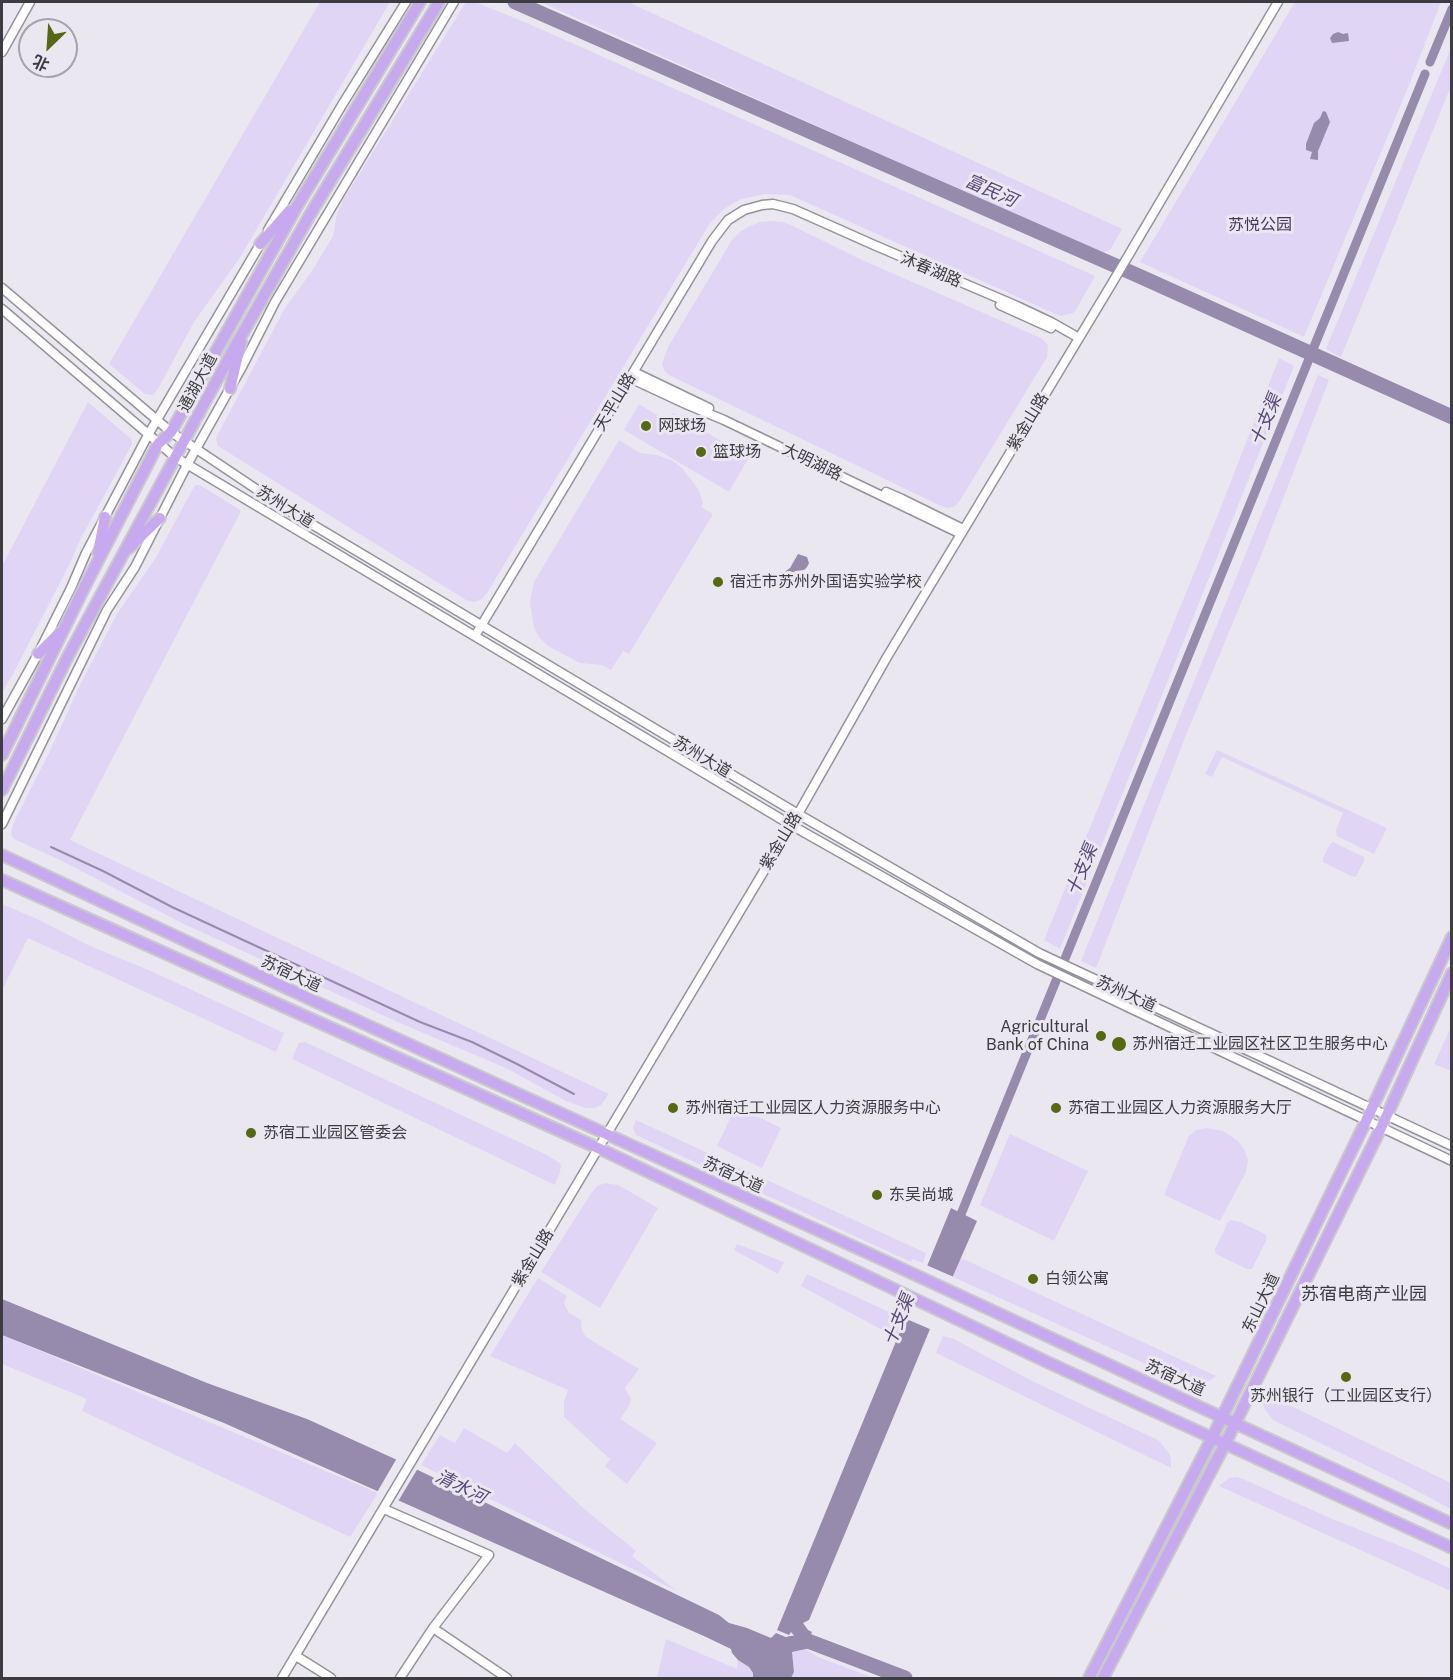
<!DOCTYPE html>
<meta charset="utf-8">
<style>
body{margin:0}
#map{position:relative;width:1453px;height:1680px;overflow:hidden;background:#eae7f1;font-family:"Public Sans","Noto Sans SC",sans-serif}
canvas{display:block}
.frame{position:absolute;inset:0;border:3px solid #3d3c40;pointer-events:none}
.north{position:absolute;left:18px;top:18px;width:60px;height:60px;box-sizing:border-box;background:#eae7f1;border:2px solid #a5a3aa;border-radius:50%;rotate:205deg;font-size:16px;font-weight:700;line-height:24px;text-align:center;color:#3d3c40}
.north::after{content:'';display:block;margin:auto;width:21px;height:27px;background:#566812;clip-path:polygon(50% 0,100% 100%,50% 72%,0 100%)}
</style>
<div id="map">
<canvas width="1453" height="1680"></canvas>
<div class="frame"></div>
<div class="north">北</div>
</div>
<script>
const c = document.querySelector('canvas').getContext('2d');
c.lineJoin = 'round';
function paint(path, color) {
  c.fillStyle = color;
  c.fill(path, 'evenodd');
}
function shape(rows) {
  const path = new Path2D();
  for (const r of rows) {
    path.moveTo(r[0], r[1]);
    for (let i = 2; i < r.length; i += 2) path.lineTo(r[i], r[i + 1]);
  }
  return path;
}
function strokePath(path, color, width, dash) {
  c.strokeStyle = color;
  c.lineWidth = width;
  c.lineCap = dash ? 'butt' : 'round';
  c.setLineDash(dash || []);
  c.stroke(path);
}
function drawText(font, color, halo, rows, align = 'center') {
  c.font = font + ' "Public Sans","Noto Sans SC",sans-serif';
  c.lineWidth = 6;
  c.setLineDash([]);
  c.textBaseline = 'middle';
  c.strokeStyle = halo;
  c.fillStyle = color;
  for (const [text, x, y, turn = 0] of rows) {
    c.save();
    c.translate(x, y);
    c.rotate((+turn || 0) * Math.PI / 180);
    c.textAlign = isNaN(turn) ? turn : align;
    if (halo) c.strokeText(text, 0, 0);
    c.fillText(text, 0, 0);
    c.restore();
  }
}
paint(shape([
 [320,2,390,2,239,259,194,322,159,387,153,395,145,394,109,364],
 [466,2,475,2,527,23,1095,276,1076,310,1073,313,1060,316,790,195,765,194,741,199,724,209,710,223,487,593,482,599,474,602,466,600,218,446,216,438,285,308,312,271,333,236,337,214,345,197],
 [541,2,628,2,1122,229,1110,250,1101,253],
 [1295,2,1441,2,1407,90,1304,337,1140,262],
 [1451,48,1451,86,1341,357,1326,349],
 [771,221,783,222,791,225,862,260,1041,338,1048,345,1047,357,959,502,954,507,947,508,939,505,669,375,664,370,662,364,668,347,732,240,741,231,750,226,760,222],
 [1279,358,1294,366,1060,949,1044,940,1217,517],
 [1318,375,1329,380,1262,553,1186,735,1096,968,1081,961],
 [88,402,131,439,132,444,80,540,70,563,13,674,2,693,2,566],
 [639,404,668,422,673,413,749,457,729,492,624,430],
 [619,440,640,453,657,455,673,461,682,468,698,489,703,503,701,507,713,514,629,654,623,651,611,670,602,665,580,663,548,646,539,637,535,630,533,622,530,602,534,582],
 [195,485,200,485,240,510,240,513,70,840,609,1094,601,1105,595,1108,585,1108,564,1100,508,1069,400,1023,184,924,60,860,14,839,11,835,12,828,16,818,49,753,79,687,117,614,155,559],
 [1217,750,1387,828,1374,854,1337,836,1336,830,1343,813,1222,757,1212,777,1205,774],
 [1333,842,1364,857,1364,861,1356,877,1351,876,1323,862,1323,858,1330,844],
 [2,904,37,919,90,946,151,971,284,1033,276,1052,28,938,2,990],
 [1451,1027,1451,1071,1434,1064],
 [305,1042,549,1156,561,1164,560,1172,555,1185,292,1059,299,1043],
 [736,1106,781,1128,762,1168,717,1146],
 [636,1120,926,1253,923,1263,913,1259,911,1262,636,1135,633,1128],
 [1207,1128,1223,1131,1238,1141,1244,1149,1248,1160,1246,1172,1220,1221,1164,1195,1189,1136,1196,1130],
 [1010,1134,1088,1171,1054,1241,980,1205],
 [605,1183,618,1185,658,1208,600,1308,541,1272,590,1195,597,1186],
 [1231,1220,1240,1222,1265,1234,1266,1237,1266,1241,1252,1269,1247,1269,1216,1254,1215,1250,1216,1247,1228,1222],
 [737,1244,784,1262,778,1274,734,1250],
 [961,1258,1216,1376,1211,1380,1197,1385,1186,1382,953,1277],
 [807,1274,904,1319,897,1338,801,1286],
 [538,1278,567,1296,564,1302,565,1306,569,1313,581,1320,582,1331,586,1337,639,1369,625,1388,631,1399,629,1406,620,1419,657,1443,627,1484,605,1466,610,1459,564,1417,564,1401,568,1390,490,1356],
 [2,1335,378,1493,350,1537,82,1411,87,1399,2,1364],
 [943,1336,954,1339,1032,1381,1158,1440,1169,1453,1171,1459,1171,1468,936,1353],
 [1264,1393,1451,1483,1451,1509,1398,1481,1273,1420,1264,1408,1262,1402],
 [464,1428,507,1453,515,1443,582,1507,636,1551,632,1556,677,1591,421,1465,440,1435,455,1443],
 [1236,1477,1243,1479,1330,1518,1415,1552,1451,1569,1451,1591,1219,1486,1229,1478],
 [666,1639,737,1669,738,1660,749,1667,753,1673,753,1678,657,1678],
 [805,1649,818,1657,874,1678,791,1678,794,1672,792,1652]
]), '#e0d5f5');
paint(shape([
 [1338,32,1343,34,1348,33,1349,41,1332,43,1330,38,1333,34],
 [1323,111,1326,112,1330,122,1318,151,1318,160,1310,159,1312,152,1306,150,1306,144,1314,123,1320,118],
 [798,554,807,557,809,563,807,567,804,570,795,571,790,577,783,579,780,575,790,568],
 [951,1208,977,1221,930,1329,809,1620,803,1623,808,1630,812,1632,805,1649,792,1652,794,1672,791,1678,753,1678,753,1673,749,1667,738,1660,732,1653,731,1649,706,1637,224,1423,2,1335,2,1299,207,1383,307,1419,395,1459,719,1615,729,1623,747,1628,771,1638,776,1633,788,1638,787,1642,797,1639,791,1632,789,1635,777,1630]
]), '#968bac');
paint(shape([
 [924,1264,956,1278,932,1330,902,1317],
 [397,1458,418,1468,397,1503,376,1494]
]), '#eae7f1');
strokePath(shape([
 [51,847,103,871,172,907,420,1022,472,1042,517,1064,574,1094]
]), '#968bac', 2);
strokePath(shape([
 [1430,62,1452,9],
 [957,1224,1425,74]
]), '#968bac', 9);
strokePath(shape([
 [515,2,1139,276,1452,417],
 [789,1644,808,1641,905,1678]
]), '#968bac', 15);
const minor = shape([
 [2,52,30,2],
 [268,230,342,105,406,2],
 [2,288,171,432,283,507,798,814,1039,953,1452,1146],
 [1000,305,1051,328],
 [2,309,175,457,791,825,1037,964,1452,1161],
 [634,372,709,408],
 [630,378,688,405,724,420,961,534],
 [886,492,902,499,961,528],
 [475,636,712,241,728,220,744,210,762,205,773,204,793,209,874,245,1017,306,1051,322,1079,338],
 [2,719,38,654,71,588,86,553,148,435,262,241],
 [2,824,107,610,135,567,187,465,243,365,275,302,454,2],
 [384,1509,489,1555,433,1628],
 [296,1656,331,1678],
 [282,1678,798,814,887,657,1111,285,1278,2],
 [400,1678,433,1628,507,1678]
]);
const major = shape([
 [260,244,289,211],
 [230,389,241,342],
 [129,548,160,518],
 [98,552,105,517],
 [38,654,59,633],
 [2,755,84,588,158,444,171,432,296,208,420,2],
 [2,790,67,658,232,352,311,213,439,2],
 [2,855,314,1001,881,1259,1452,1524],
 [2,880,598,1148,1047,1362,1452,1548],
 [1089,1678,1212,1438,1366,1121,1452,937],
 [1103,1678,1225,1444,1381,1128,1452,973]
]);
strokePath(minor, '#95929b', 11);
strokePath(major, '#c9c8ca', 14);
strokePath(minor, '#fff', 8);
strokePath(major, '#c7a9ef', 10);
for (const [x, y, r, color] of [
 [646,426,6,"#566812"],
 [701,452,6,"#566812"],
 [718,582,6,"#566812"],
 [1101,1036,6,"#566812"],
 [1119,1044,8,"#566812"],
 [673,1108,6,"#566812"],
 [1056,1108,6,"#566812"],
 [251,1133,6,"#566812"],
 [877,1195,6,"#566812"],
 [1033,1279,6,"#566812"],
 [1346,1377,6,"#566812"]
]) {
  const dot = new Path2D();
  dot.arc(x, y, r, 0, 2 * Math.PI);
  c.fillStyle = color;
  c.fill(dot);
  strokePath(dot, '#eae7f1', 2);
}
drawText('16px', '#473463', '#eae7f1', [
 ["苏悦公园",1260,225]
]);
drawText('16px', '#3d3c40', '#eae7f1', [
 ["沐春湖路",931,270,23],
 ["通湖大道",198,383,-62],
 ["天平山路",615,402,-59],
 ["紫金山路",1028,422,-59],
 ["大明湖路",812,462,26],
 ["苏州大道",285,507,32],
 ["苏州大道",702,757,31],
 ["紫金山路",781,841,-59],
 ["苏宿大道",291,974,25],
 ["苏州大道",1126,994,25],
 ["苏宿大道",733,1175,25],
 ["紫金山路",533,1258,-59],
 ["东山大道",1261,1303,-64],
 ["苏宿大道",1175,1378,25]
]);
drawText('16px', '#3d3c40', '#eae7f1', [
 ["网球场",658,426],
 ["篮球场",713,452],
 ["宿迁市苏州外国语实验学校",730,582],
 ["Agricultural",1089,1027,"right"],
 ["Bank of China",1089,1045,"right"],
 ["苏州宿迁工业园区社区卫生服务中心",1132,1044],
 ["苏州宿迁工业园区人力资源服务中心",685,1108],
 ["苏宿工业园区人力资源服务大厅",1068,1108],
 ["苏宿工业园区管委会",263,1133],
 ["东吴尚城",889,1195],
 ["白领公寓",1045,1279],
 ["苏州银行（工业园区支行）",1346,1396,"center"]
], 'left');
drawText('italic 18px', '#5a4777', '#eae7f1', [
 ["富民河",991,191,24],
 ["十支渠",1266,420,-68],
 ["十支渠",1082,870,-68],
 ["十支渠",899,1320,-68],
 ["清水河",461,1487,26]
]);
drawText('18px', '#3d3c40', '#eae7f1', [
 ["苏宿电商产业园",1364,1294]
]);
</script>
